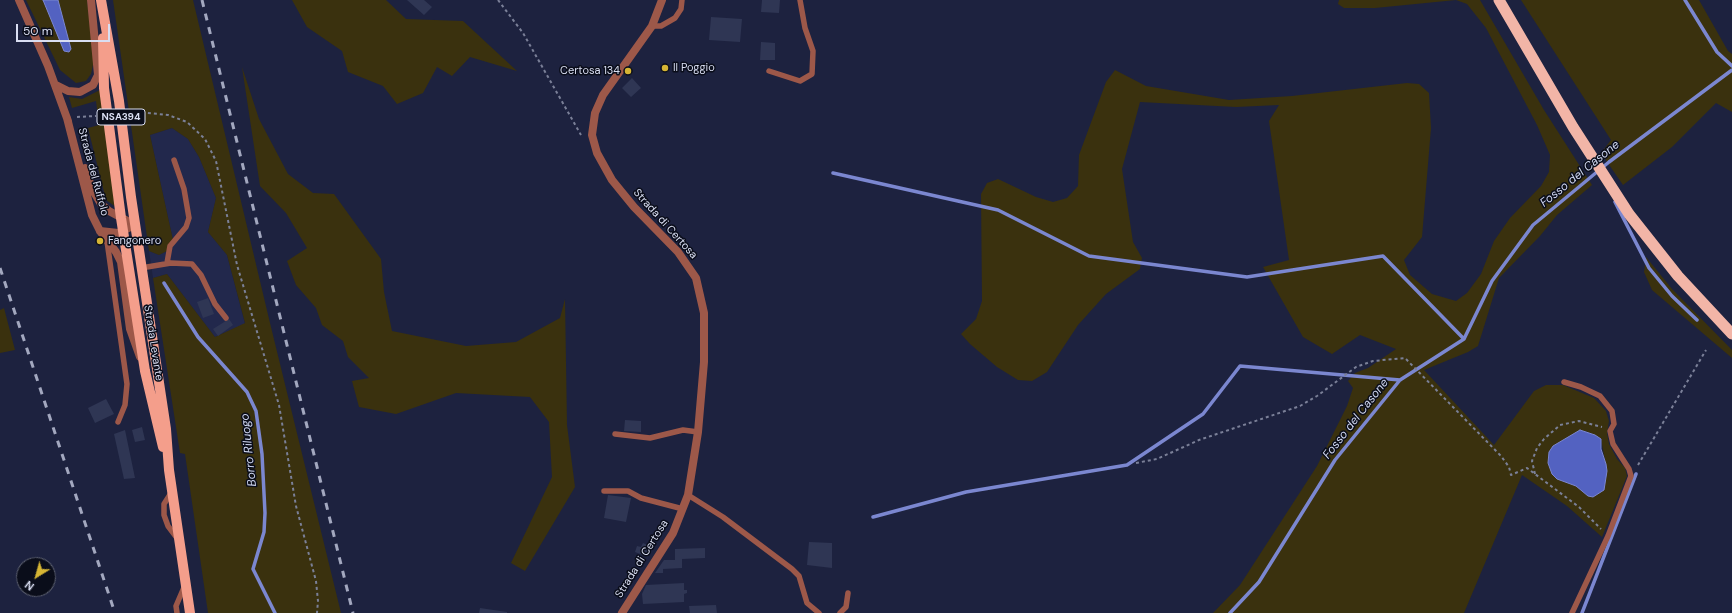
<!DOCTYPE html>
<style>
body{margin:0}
#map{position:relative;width:1732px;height:613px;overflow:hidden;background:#1d223f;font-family:"DM Sans",sans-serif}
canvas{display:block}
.north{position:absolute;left:16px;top:557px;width:40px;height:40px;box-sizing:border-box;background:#0a0d1a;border:1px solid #5d6170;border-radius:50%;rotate:217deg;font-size:11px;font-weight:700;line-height:16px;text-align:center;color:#d9def2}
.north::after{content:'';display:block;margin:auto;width:14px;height:18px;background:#d6b534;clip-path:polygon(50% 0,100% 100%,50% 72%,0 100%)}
.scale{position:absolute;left:16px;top:24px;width:94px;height:18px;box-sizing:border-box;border:2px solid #d9def2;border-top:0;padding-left:5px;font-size:12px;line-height:14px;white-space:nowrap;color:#d9def2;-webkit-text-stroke:3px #0a0d1a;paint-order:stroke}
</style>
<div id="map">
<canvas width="1732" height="613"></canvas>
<div class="north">N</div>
<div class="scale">50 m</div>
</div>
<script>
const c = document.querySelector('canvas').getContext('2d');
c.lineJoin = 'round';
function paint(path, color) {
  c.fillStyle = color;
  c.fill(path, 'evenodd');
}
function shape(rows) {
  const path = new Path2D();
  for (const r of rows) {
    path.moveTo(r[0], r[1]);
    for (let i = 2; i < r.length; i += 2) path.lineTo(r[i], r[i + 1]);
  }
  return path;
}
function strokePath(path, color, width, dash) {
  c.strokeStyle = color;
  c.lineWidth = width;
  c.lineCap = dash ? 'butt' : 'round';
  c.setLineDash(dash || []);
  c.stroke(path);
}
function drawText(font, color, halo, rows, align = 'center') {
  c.font = font + ' "DM Sans",sans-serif';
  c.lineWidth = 3;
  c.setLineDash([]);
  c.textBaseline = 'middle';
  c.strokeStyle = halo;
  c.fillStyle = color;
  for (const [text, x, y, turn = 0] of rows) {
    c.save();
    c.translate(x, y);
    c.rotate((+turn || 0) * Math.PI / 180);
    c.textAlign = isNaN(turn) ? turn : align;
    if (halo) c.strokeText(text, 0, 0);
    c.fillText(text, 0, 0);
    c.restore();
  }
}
paint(shape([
 [172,128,188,139,199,157,216,198,208,232,227,255,245,324,215,337,167,274,153,278,149,251,159,255,167,251,173,240,150,135]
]), '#22284c');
paint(shape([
 [26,0,87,0,93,49,93,65,91,74,86,81,76,83,60,70],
 [113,0,193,0,270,323,341,613,208,613,185,454,180,453,153,278,167,274,215,337,245,323,227,255,208,232,216,198,199,157,188,139,172,128,150,135,173,240,167,251,159,255,149,251],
 [292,0,386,0,406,19,463,21,517,71,470,57,452,76,437,67,423,93,397,104,383,86,348,72,342,51,307,27],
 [1339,0,1480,0,1544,110,1592,185,1557,215,1540,236,1499,278,1478,346,1468,352,1424,370,1494,445,1534,391,1546,385,1563,385,1594,398,1606,411,1609,421,1607,433,1609,444,1617,459,1625,468,1627,476,1602,537,1567,506,1522,475,1464,613,1213,613,1240,585,1317,466,1347,406,1353,388,1348,381,1355,373,1368,368,1396,349,1360,335,1332,354,1303,337,1263,267,1289,260,1269,121,1279,105,1236,107,1140,102,1122,169,1133,242,1142,258,1140,269,1106,294,1078,325,1047,372,1032,381,1018,380,997,367,970,344,961,334,976,319,982,301,981,194,987,183,998,179,1036,197,1053,202,1067,198,1078,186,1079,155,1106,82,1115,70,1146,86,1229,100,1292,96,1407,83,1419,84,1429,93,1431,128,1422,237,1404,260,1410,275,1432,294,1456,301,1467,293,1481,274,1494,241,1510,218,1541,186,1549,172,1550,155,1537,125,1486,28,1467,4,1456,0,1375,8,1344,8,1338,4],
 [1586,431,1601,439,1607,471,1606,479,1588,496,1576,486,1552,474,1548,463,1549,452],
 [1521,0,1699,0,1728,51,1732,54,1732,112,1716,103,1672,147,1623,185,1601,153,1611,140],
 [242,67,259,119,288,174,313,193,334,194,381,259,384,292,392,331,466,346,516,342,560,318,565,299,567,425,575,487,525,571,511,563,552,477,549,422,530,397,456,393,396,414,359,407,352,381,369,378,348,357,343,341,322,325,316,308,296,285,287,261,307,248,286,213,260,186],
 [100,90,116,207,106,200,88,128,99,125,96,101,72,108,69,97,82,99],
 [1646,257,1672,289,1732,350,1732,358,1652,290,1644,272],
 [4,308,15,350,0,353,0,310]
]), '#3a310e');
const water = shape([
 [43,0,58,0,71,49,69,52,64,51,43,0],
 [1580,430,1595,435,1601,439,1601,449,1606,464,1607,471,1604,490,1593,497,1588,496,1576,486,1557,479,1552,474,1548,463,1549,452,1553,446,1580,430]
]);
paint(water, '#5362c1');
strokePath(water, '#7b87d0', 1);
strokePath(shape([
 [1685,0,1717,52,1732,66],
 [833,173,998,210,1089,256,1247,277,1383,256,1464,339],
 [1615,202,1649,268,1672,296,1697,320],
 [164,283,198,337,247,392,256,411,262,454,265,513,264,532,253,569,275,613],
 [873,517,966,492,1127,465,1203,414,1240,366,1400,380],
 [1230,613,1259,582,1335,460,1400,380,1464,339,1492,281,1533,225,1609,162,1732,70],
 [1582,613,1636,474]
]), '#7b87d0', 3.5);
paint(shape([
 [407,0,424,0,432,7,424,15],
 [762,0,780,0,779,13,761,12],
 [711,17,742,19,740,42,709,40],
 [761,42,775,43,775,60,760,60],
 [632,78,641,88,631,97,622,88],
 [208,298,214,314,203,318,197,302],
 [229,319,233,325,218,336,213,329],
 [106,399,114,414,95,423,88,408],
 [625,420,641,421,641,432,624,431],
 [142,427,145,440,135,442,132,430],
 [125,430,135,478,124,479,114,434],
 [608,495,631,498,626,522,604,518],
 [809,542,832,543,832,568,807,565],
 [643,543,652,547,648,557,635,552,637,546,641,547],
 [705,548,705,558,682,559,682,568,663,569,663,573,655,573,664,560,675,560,675,549],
 [684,583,684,590,687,590,687,593,684,594,684,602,643,604,642,594,646,585],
 [716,605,717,613,690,613,689,606],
 [480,608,507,612,507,613,479,613]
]), '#2f3654');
strokePath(shape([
 [498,0,523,33,581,135],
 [130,111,168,115,187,122,205,139,216,161,237,265,279,405,296,506,316,581,318,601,317,613],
 [77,117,96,116],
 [1136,463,1157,459,1199,440,1300,406,1317,396,1356,367,1373,361,1405,358,1501,456,1509,467,1511,475,1527,468,1579,507,1601,529],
 [1638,465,1706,350],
 [1535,474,1532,461,1537,448,1544,439,1560,425,1579,421,1602,427]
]), '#7b8098', 2, [3, 3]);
strokePath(shape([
 [652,26,661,26,675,18,681,9,682,0],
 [769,71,800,81,812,74,813,51,805,28,800,0],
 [107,241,127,384,125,405,118,422],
 [167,263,170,246,186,227,189,218,184,189,174,160],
 [141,268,171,263,192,264,201,275,215,304,226,318],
 [1564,382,1581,387,1600,396,1612,411,1614,424,1610,431,1613,444,1629,469,1631,476,1608,536,1572,613],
 [615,434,650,438,683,430,698,432],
 [604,491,628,491,641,498,683,509],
 [171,493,164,504,164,515,168,526,177,538],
 [688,495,723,517,792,569,799,576,807,603,819,613],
 [177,613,176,606,185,585],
 [840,613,846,607,848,593]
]), '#9d5849', 5.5);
strokePath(shape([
 [622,613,673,533,688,495,698,432,704,362,704,313,696,278,678,252,634,207,612,180,597,153,592,135,595,113,603,95,652,26,662,0]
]), '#9d5849', 8);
strokePath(shape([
 [19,0,48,66,68,121],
 [56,85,68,91,80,92,93,85,98,75,91,0],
 [67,118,92,215,100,231,116,252,121,262,130,329,140,357],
 [85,168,92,189,101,204,109,211,135,225],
 [100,231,118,233,135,225]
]), '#9d5849', 8);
strokePath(shape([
 [101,0,119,101,131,197,166,429,169,470,190,613],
 [103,38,104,88,121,218,145,371,163,447]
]), '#f49e8b', 10);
strokePath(shape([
 [1499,0,1573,127,1629,214,1678,276,1732,334]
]), '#f2b5a7', 11);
strokePath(shape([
 [202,0,353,613],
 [0,268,115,613]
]), '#a3a8bf', 3, [7, 7]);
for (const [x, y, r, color] of [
 [665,68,4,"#d6b534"],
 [628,71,4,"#d6b534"],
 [100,241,4,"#d6b534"]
]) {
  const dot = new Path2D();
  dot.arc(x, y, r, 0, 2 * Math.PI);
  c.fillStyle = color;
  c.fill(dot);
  strokePath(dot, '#0a0d1a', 1.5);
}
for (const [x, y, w] of [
 [121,117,48]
]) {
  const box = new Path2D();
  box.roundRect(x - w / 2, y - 8, w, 16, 3);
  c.fillStyle = '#0a0d1a';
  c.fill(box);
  strokePath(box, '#d9def2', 1);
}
drawText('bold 10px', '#d9def2', null, [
 ["NSA394",121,117]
]);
drawText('11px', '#d9def2', '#0a0d1a', [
 ["Il Poggio",673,68],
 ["Certosa 134",620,71,"right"],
 ["Fangonero",108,241]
], 'left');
drawText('11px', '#d9def2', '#0a0d1a', [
 ["Strada del Ruffolo",93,172,75],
 ["Strada di Certosa",665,224,48],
 ["Strada Levante",153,343,81],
 ["Strada di Certosa",642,559,-58]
]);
drawText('italic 12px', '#d1d8f1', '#0a0d1a', [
 ["Fosso del Casone",1580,174,-39],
 ["Fosso del Casone",1356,419,-52],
 ["Borro Riluogo",249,450,-96]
]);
</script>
